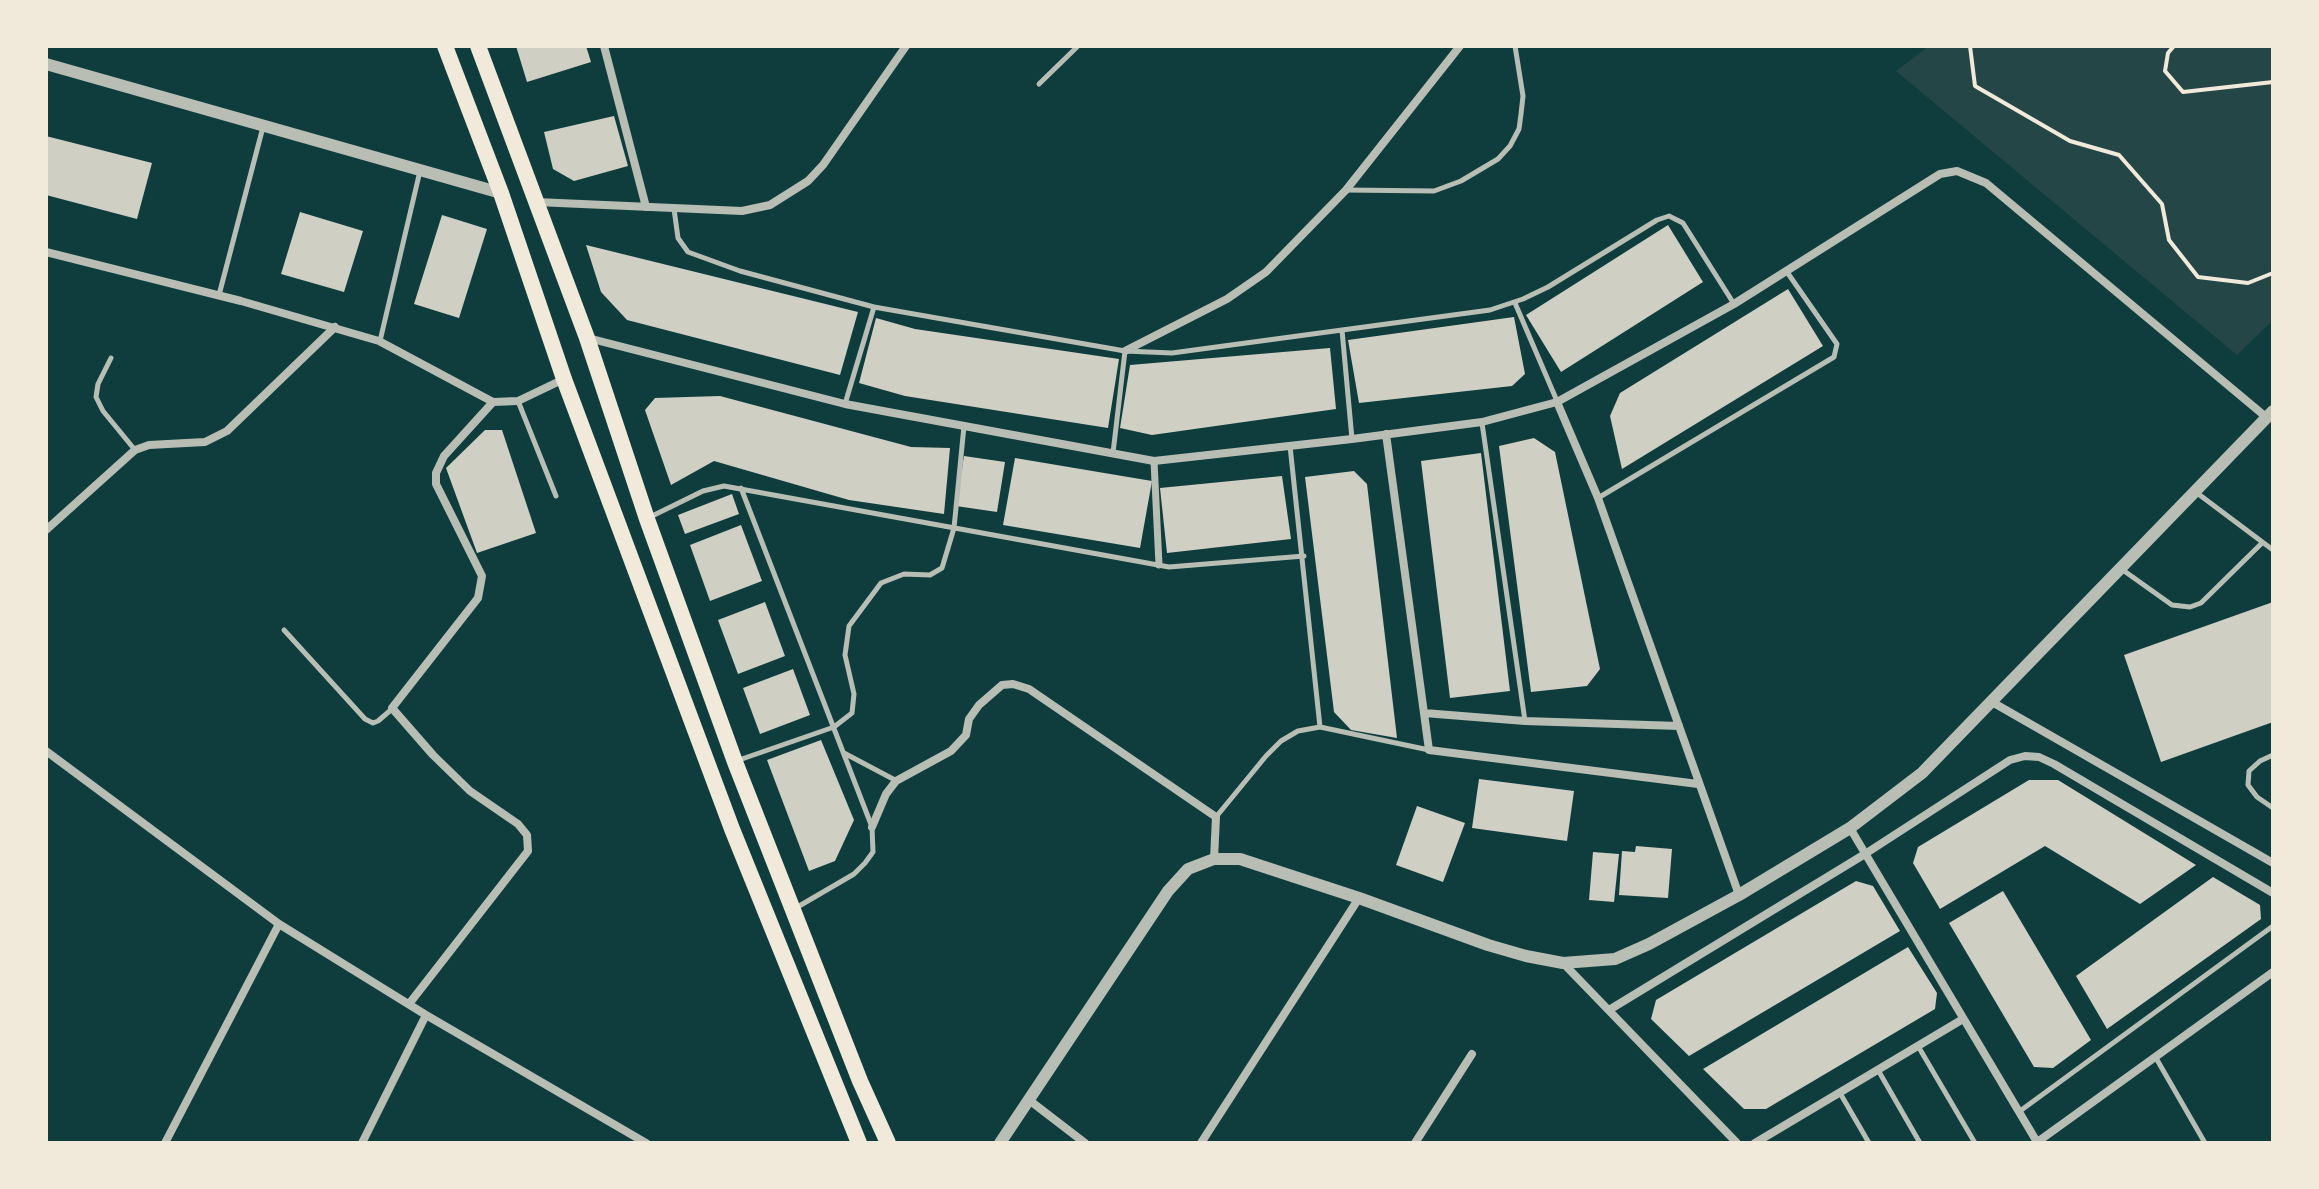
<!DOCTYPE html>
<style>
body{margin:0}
#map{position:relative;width:2319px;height:1189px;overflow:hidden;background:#0f3d3e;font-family:Karla,sans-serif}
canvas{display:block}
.frame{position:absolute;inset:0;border:48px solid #f1e9da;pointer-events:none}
</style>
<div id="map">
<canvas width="2319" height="1189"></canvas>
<div class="frame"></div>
</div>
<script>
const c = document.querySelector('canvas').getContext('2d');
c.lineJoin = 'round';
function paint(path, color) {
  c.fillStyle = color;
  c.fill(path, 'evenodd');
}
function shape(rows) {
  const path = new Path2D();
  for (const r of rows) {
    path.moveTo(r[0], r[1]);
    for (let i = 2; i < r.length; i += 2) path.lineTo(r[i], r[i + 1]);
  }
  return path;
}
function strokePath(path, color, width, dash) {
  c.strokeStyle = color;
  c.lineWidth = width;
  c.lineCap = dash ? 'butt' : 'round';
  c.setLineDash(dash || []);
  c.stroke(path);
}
paint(shape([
 [1929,46,2273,46,2273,320,2237,355,1896,71]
]), '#244646');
paint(shape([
 [516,46,586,46,591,62,527,82],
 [614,116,628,166,574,181,553,169,544,132],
 [46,136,152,163,137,219,46,195],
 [300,212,363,231,344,292,281,274],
 [442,215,487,229,459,318,414,304],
 [1668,225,1703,282,1561,372,1526,315],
 [586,245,858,312,840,375,627,320,601,292],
 [1788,289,1823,346,1622,469,1610,416,1620,393],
 [1514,317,1525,374,1512,386,1359,403,1348,340],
 [876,318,915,329,1119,359,1108,428,905,396,859,383],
 [1330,348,1336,409,1152,435,1120,428,1130,365],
 [720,396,911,447,950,448,944,514,849,500,714,461,671,485,645,410,655,398],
 [485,430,502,430,536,533,477,553,446,468],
 [1534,438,1555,452,1600,669,1587,686,1531,692,1499,446],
 [1481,453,1510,691,1450,698,1421,461],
 [964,456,1005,462,997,512,956,506],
 [1015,458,1152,481,1140,548,1003,525],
 [1354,471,1367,484,1397,738,1351,730,1334,712,1305,477],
 [1282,476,1291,539,1167,553,1160,488],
 [732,494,739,514,685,534,678,515],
 [741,525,762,581,710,601,690,545],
 [765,602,785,656,738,674,718,620],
 [2273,602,2273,722,2161,762,2124,655],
 [793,669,810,715,760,734,743,688],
 [821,740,854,820,835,861,809,871,767,760],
 [1479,779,1574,791,1567,841,1472,828],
 [2029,780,2058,780,2196,865,2140,904,2045,846,1940,909,1913,863,1918,847],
 [1417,806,1465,823,1443,882,1396,865],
 [1636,846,1672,849,1668,898,1619,895,1622,851,1635,852],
 [1593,852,1619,854,1614,902,1589,900],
 [2213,877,2260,905,2261,919,2107,1029,2076,976],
 [1856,881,1873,886,1900,931,1689,1056,1651,1019,1656,1000],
 [2003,891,2091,1040,2053,1068,2034,1067,1949,923],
 [1908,947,1937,993,1935,1009,1766,1109,1744,1109,1703,1069]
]), '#cfcfc3');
strokePath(shape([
 [1970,46,1975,86,2070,141,2119,155,2162,204,2169,240,2198,277,2248,283,2273,273],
 [2174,46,2168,53,2165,71,2183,92,2273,82]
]), '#f1e9da', 4);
strokePath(shape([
 [1039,84,1078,46],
 [1347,190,1434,191,1461,181,1498,159,1510,146,1519,129,1521,114,1523,96,1515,46],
 [674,209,678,238,688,252,740,271,874,307,1125,351,1172,353,1490,310,1523,299,1548,287,1657,220,1669,216,1683,223,1734,304],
 [219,295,263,127],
 [1515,303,1557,401],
 [1342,330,1352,439],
 [380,341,420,171],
 [111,358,98,384,96,397,103,411,135,450],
 [518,401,556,496],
 [845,404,874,307],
 [1482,423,1525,721],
 [1290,446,1320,727],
 [1113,453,1125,351],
 [741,488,872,827,873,852,865,863,854,874,794,909],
 [2197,493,2273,550],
 [1598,498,1834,357,1837,344,1787,272],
 [648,518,703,491,724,486,1169,567,1304,556],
 [2120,568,2172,605,2190,607,2201,603,2262,543],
 [284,630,365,719,373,723,378,721,392,709],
 [844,753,895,780],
 [2273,755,2260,761,2249,771,2248,785,2257,797,2273,808],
 [739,760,834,727,852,713,854,694,845,655,849,626,881,583,904,574,930,575,942,568,954,528,964,426],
 [1216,817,1266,756,1281,741,1298,731,1320,727,1429,750],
 [1918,1046,1975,1143],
 [2156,1058,2205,1143],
 [1878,1070,1920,1143],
 [1840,1093,1869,1143],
 [2020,1111,2273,926]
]), '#b8beb3', 5);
strokePath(shape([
 [1154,461,1159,565]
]), '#b8beb3', 7);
strokePath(shape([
 [604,46,646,207],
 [536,202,742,211,770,205,808,181,823,165,906,46],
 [46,252,241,301,379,341,493,402,518,401,564,379],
 [588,338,845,404,1154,461,1352,439,1482,422,1557,402,1734,304,1940,174,1957,171,1986,183,2266,417],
 [1125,351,1227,299,1266,272,1346,190,1460,46],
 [1557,402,1598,498,1739,895],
 [1386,434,1429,750,1698,784],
 [46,530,135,450,149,445,205,442,227,431,335,327],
 [1992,702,2273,863],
 [1424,713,1525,721,1679,726],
 [46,751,279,924,426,1015,646,1143],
 [872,827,886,794,896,781,951,751,966,735,969,719,979,705,1002,685,1013,684,1029,689,1216,817,1214,859],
 [1850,828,2037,1142],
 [1563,963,1737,1143],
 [409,1004,528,851,527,835,518,824,470,791,433,755,392,708,478,598,482,576,436,484,436,473,444,456,493,402],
 [1609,1010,1865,854,2010,760,2025,756,2039,757,2054,764,2273,893],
 [1029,1100,1085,1143],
 [165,1143,279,924],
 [362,1143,426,1015],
 [1201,1143,1359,898],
 [1415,1143,1472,1054],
 [1755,1143,1963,1019],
 [2036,1143,2273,972]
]), '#b8beb3', 8);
strokePath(shape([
 [46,64,501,193],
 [1000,1143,1168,891,1188,869,1214,859,1240,859,1359,898,1488,945,1526,956,1563,963,1615,959,1649,944,1739,895,1850,828,1922,773,2273,411]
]), '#b8beb3', 12);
strokePath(shape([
 [445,46,501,193,564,379,732,829,859,1143],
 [478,46,587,338,647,519,735,762,860,1081,888,1143]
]), '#f1e9da', 16);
</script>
